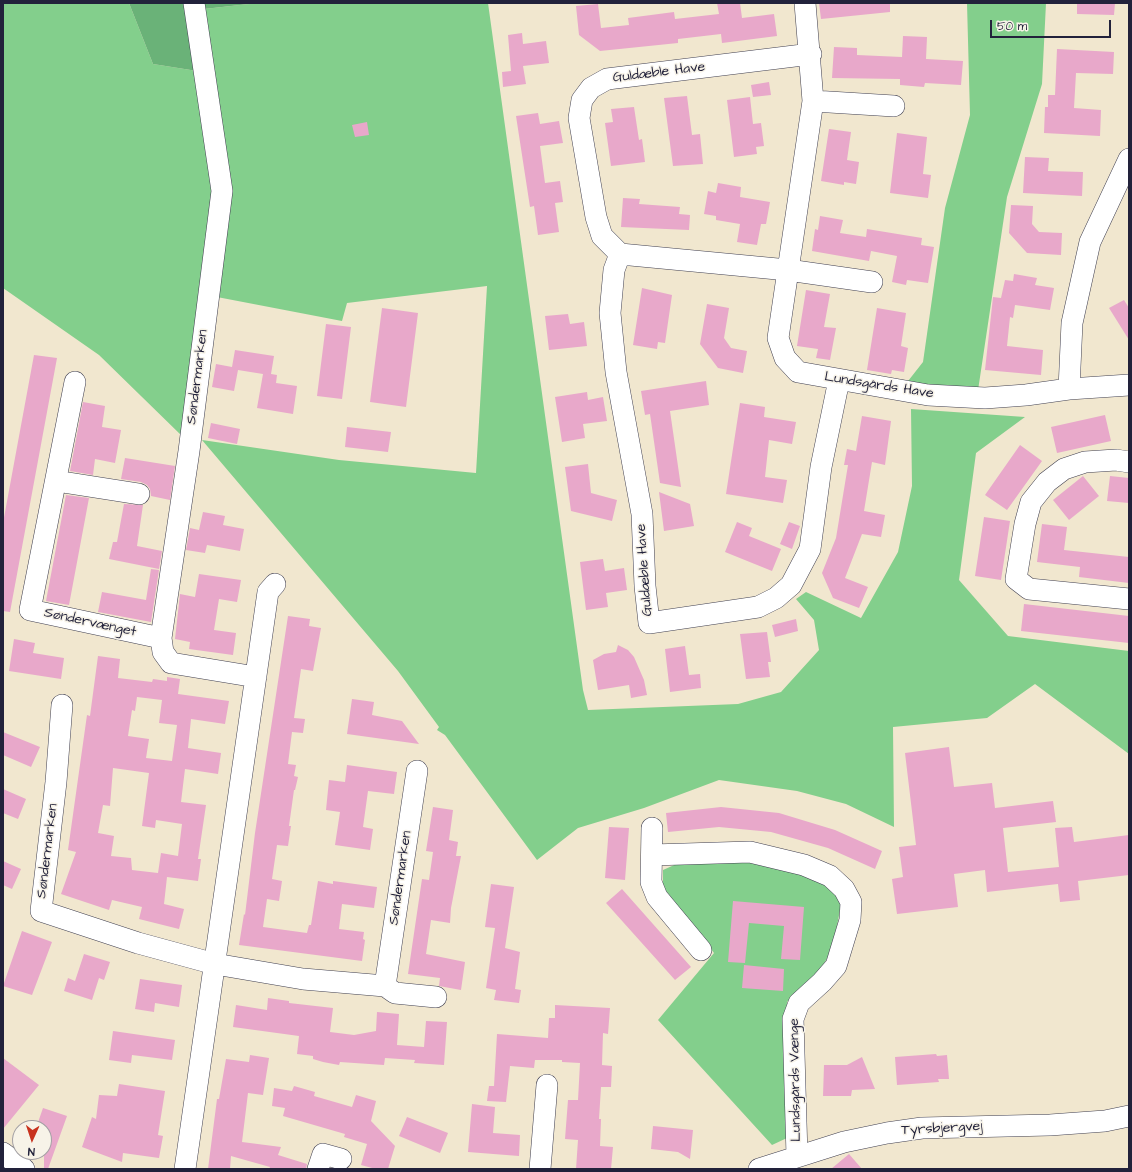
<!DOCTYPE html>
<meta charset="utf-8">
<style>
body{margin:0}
#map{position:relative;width:1132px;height:1172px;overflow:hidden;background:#f1e7cf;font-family:"Architects Daughter",sans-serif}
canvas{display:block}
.frame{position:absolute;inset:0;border:4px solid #22223b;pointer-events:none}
.north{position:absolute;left:12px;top:1120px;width:40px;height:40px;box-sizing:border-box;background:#f7f3e8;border:1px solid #a29fa3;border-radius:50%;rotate:183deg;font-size:11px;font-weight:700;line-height:16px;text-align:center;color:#22223b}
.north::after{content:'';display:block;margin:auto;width:14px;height:18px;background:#c8321e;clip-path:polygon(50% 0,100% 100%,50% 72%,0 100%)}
.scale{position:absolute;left:990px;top:20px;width:121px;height:18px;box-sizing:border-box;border:2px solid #22223b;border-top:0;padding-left:5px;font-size:12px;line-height:14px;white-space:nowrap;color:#22223b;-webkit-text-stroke:3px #f7f3e8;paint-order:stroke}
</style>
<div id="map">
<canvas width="1132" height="1172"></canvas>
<div class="frame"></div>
<div class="north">N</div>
<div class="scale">50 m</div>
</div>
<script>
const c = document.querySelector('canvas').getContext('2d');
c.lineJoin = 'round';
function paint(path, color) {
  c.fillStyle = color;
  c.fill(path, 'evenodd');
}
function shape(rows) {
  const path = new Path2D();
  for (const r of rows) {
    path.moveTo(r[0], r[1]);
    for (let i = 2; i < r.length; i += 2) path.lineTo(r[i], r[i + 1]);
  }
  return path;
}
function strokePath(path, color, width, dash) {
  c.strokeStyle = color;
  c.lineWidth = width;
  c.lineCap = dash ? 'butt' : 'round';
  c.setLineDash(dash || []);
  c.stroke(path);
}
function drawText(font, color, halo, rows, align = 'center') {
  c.font = font + ' "Architects Daughter",sans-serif';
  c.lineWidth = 3;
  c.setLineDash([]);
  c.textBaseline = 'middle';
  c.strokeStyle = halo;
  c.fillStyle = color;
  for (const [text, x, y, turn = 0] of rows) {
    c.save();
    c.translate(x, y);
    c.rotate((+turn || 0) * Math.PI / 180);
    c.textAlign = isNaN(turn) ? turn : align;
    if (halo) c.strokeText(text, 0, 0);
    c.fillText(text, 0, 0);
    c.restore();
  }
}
paint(shape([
 [3,3,129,3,153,64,197,71,218,195,183,437,99,355,3,288],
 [258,3,488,3,583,690,588,710,738,704,781,692,819,650,814,620,796,599,806,592,861,618,898,552,912,486,911,409,1025,417,976,453,959,580,1008,636,1129,651,1129,754,1035,684,987,718,893,727,894,827,846,804,797,791,719,780,644,808,578,828,537,860,445,735,437,730,439,727,398,671,202,440,339,460,476,473,487,286,347,303,342,321,217,297,204,9],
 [967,3,1046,3,1042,84,1007,197,977,397,901,390,923,362,945,208,970,115],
 [746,861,813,874,842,899,833,948,822,967,787,1002,787,1138,772,1145,658,1020,714,953,663,887,663,870,681,862]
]), '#83cf8c');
paint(shape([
 [129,3,186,3,197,71,153,64],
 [203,3,258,3,204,9]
]), '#6ab278');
paint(shape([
 [717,3,740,3,742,18,774,14,777,36,722,43,721,34,678,39,678,43,600,51,579,35,576,6,598,4,601,28,629,25,628,18,674,12,675,19,719,14],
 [819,3,890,3,890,12,821,19],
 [1077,3,1115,3,1114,15,1077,14],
 [522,33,523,44,546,41,549,63,523,66,526,84,503,87,502,72,511,71,508,35],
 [903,36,927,37,926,59,963,61,961,85,925,83,924,87,900,85,900,79,832,78,834,47,857,48,857,55,902,57],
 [1057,49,1114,52,1113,74,1076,73,1074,108,1101,110,1100,136,1044,133,1045,107,1048,107,1048,95,1055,95],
 [769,82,771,95,753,97,751,85],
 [687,96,692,135,700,134,703,164,673,166,664,98],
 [750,97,753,124,761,123,764,146,756,147,757,154,734,157,727,100],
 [634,107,639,140,642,139,645,162,611,166,605,123,613,122,611,109],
 [538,113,540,124,559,121,563,143,540,146,545,183,560,181,563,202,555,203,559,232,538,235,534,206,530,207,516,116],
 [367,122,369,135,355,137,352,125],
 [829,129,851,132,847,160,859,162,856,184,844,182,844,185,821,181],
 [897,133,927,137,923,174,931,175,928,198,890,193],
 [1025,157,1049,158,1048,171,1083,172,1082,196,1023,193],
 [718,183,741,187,740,197,770,202,766,224,761,224,757,245,737,242,740,224,716,220,716,216,704,214,708,191,716,193],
 [623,198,640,199,639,204,680,207,679,214,690,215,689,230,621,227],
 [1011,205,1033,206,1032,224,1039,232,1062,233,1061,255,1027,253,1009,233],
 [820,216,843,220,840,233,866,237,867,229,922,238,921,245,934,247,928,283,907,280,906,285,892,282,897,256,871,251,869,261,812,251,815,229,818,230],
 [1014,274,1037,278,1035,285,1054,288,1050,310,1015,305,1013,318,1010,317,1007,346,1043,350,1041,375,985,370,993,297,1001,298,1005,280,1013,281],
 [642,288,672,295,665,343,658,342,657,349,633,345],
 [806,290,830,294,824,327,836,328,830,360,816,358,818,349,797,346],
 [1124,300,1129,308,1129,340,1109,308],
 [707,304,729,308,724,338,731,348,747,351,743,373,718,368,700,344],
 [382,308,418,313,406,407,370,402],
 [877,308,906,313,901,346,908,348,904,372,892,370,891,374,867,370],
 [568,314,570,324,584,322,587,346,549,350,545,316],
 [326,324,351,327,342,399,317,396],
 [235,350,274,356,271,374,277,375,276,383,297,386,293,414,257,408,263,374,238,370,234,391,212,387,216,364,232,367],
 [34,355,57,358,10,612,3,611,3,523],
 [706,381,709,405,670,411,681,487,660,483,650,414,645,415,641,391],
 [587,392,588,400,603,397,607,421,583,424,585,438,562,442,555,397],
 [83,402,105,406,102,427,121,430,115,463,95,459,93,475,70,471],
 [740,403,765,407,764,417,796,422,792,444,769,440,765,477,787,480,783,503,726,494],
 [1105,415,1111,441,1057,453,1051,427],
 [862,416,891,421,885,465,872,462,864,511,885,515,881,537,862,534,845,578,868,587,859,608,833,598,822,573,836,538,848,465,844,465,847,449,856,451],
 [211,423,240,429,237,444,208,438],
 [347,427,391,432,388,452,345,447],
 [1020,445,1042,461,1007,510,985,495],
 [125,458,175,466,170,500,151,496,150,489,147,485,141,482,121,479],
 [588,464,591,493,617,500,612,521,571,511,565,467],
 [1083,476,1099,496,1069,520,1053,500],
 [1110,476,1129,478,1129,503,1107,501],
 [659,492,690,504,694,526,664,531],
 [66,495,89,498,69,605,46,601],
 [124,504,143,505,137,546,162,551,159,569,109,559,113,542,117,542],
 [203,512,225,516,223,525,244,529,240,551,207,545,205,553,186,550,190,528,199,530],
 [984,517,1010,521,1001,580,975,576],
 [737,522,752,528,749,536,781,549,772,571,725,552],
 [789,522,800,526,792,549,780,544],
 [1042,524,1067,527,1064,550,1129,557,1129,583,1079,577,1080,567,1037,562],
 [603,559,605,571,624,568,627,590,606,593,608,607,586,610,580,562],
 [151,569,159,570,151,622,98,612,102,592,146,600],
 [199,574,241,580,237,602,219,599,214,630,236,633,233,655,189,649,190,642,175,639,180,594,195,597],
 [1024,604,1129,616,1129,643,1021,631],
 [288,616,310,619,309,626,321,628,313,671,301,669,294,718,305,719,303,733,292,732,288,764,296,765,294,776,298,777,295,790,294,790,289,826,291,826,288,846,277,845,272,879,282,881,279,901,267,899,263,927,307,933,309,925,311,925,318,881,333,884,333,881,377,887,374,908,342,904,339,929,364,932,363,939,365,940,362,961,239,945,244,914,245,915,255,833],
 [796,619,798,631,775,637,772,625],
 [767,632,771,662,768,662,770,677,746,679,740,634],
 [14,639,35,643,33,653,64,658,61,679,9,671],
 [618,645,628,650,634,657,644,680,647,695,631,698,629,685,598,690,593,660,604,654,616,652],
 [685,646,689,675,700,674,701,688,670,692,665,649],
 [98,656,120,659,118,678,152,682,153,679,167,681,167,677,180,679,178,694,229,701,225,724,191,719,188,748,221,753,218,774,185,769,181,802,206,805,198,859,201,859,198,881,167,877,164,904,184,909,179,929,139,919,142,907,112,900,109,910,61,894,76,852,68,850,87,715,90,716],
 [137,697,162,700,159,723,177,725,172,761,146,758,149,739,128,736,132,710,135,711],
 [113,768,149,773,142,826,155,828,156,820,182,824,178,856,161,853,158,873,132,870,131,858,111,856,114,836,98,833,103,805,110,806],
 [352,699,374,702,372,715,402,721,419,744,347,734],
 [3,732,40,747,31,767,3,755],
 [949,747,954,787,992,783,995,808,1053,801,1056,822,1003,828,1008,872,1059,867,1055,828,1072,827,1074,842,1129,835,1129,875,1078,881,1080,900,1060,902,1058,884,987,892,985,870,954,874,958,907,897,914,892,879,903,877,899,847,916,845,905,753],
 [347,765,397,772,394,794,368,791,363,827,373,829,370,850,335,845,340,812,326,810,329,780,345,782],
 [3,789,26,799,18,819,3,813],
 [433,807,453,810,449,840,458,842,456,856,461,856,451,908,450,923,431,920,426,954,465,962,461,990,439,986,440,978,408,974,422,879,429,880,433,852,426,851],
 [721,807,779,813,835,830,882,851,875,869,828,848,771,832,719,827,668,832,666,813],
 [609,827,629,828,625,880,605,878],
 [3,861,21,869,12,889,3,885],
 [491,884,514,887,505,948,520,952,515,989,521,990,519,1003,494,1000,496,990,486,988,495,928,485,927],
 [622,889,691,967,675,980,606,903],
 [733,901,804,907,800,960,781,959,784,926,749,923,745,963,728,962],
 [22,931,52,942,32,995,3,986],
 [84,954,110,962,104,980,99,978,92,1000,64,991,68,978,75,981],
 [744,965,784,969,783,991,742,988],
 [140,979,182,985,179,1007,155,1003,154,1012,135,1009],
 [268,998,289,1001,289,1003,333,1008,330,1032,354,1035,376,1031,377,1012,399,1014,397,1045,424,1047,426,1021,447,1022,444,1065,414,1063,415,1060,385,1058,384,1065,340,1062,339,1065,323,1062,313,1059,313,1056,297,1054,299,1036,233,1027,236,1005,267,1010],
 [555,1005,610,1008,608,1034,603,1033,602,1065,612,1066,611,1087,601,1087,599,1119,601,1119,600,1146,613,1147,611,1169,576,1169,578,1140,565,1139,568,1100,578,1100,580,1063,562,1062,562,1060,535,1060,534,1068,510,1066,506,1102,487,1101,489,1086,494,1086,497,1034,548,1038,549,1018,555,1018],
 [113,1031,175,1040,172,1060,132,1055,131,1063,109,1060],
 [936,1054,937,1056,947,1055,949,1079,938,1079,939,1082,897,1085,895,1057],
 [250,1055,269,1058,263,1095,248,1093,242,1142,281,1147,278,1155,307,1164,306,1169,269,1169,270,1167,231,1156,230,1169,208,1169,217,1099,219,1099,226,1059,249,1062],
 [862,1057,875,1089,852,1090,851,1096,823,1096,824,1065,847,1065],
 [3,1058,39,1085,3,1129],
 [119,1084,165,1091,158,1135,163,1136,159,1158,123,1153,122,1162,82,1147,92,1117,96,1119,99,1095,117,1096],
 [294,1086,315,1092,314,1096,352,1107,356,1095,376,1101,371,1121,395,1146,388,1169,376,1169,361,1165,367,1144,344,1137,345,1134,283,1116,285,1108,272,1106,274,1088,292,1091],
 [472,1104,495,1107,493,1133,520,1135,519,1156,468,1152],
 [43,1108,67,1116,48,1169,44,1169,44,1128,36,1128],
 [407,1117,448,1133,440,1153,399,1136],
 [653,1126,693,1130,690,1159,678,1152,651,1149],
 [849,1154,862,1169,831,1169]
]), '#e8a8ca');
const minor = shape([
 [194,3,222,191,189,451,161,638,163,652,171,663,256,677],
 [805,3,813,101,778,338,785,358,798,372,928,395,985,398,1026,395,1069,389,1129,385],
 [811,54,607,79,591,88,582,100,579,118,596,217,602,236,620,254,788,270,872,282],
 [813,101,894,106],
 [620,254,614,270,610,313,616,372,642,514,645,586,649,623,758,607,776,598,791,585,810,549,821,467,839,380],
 [75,382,30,610,161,638],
 [1069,389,1072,323,1090,242,1129,159],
 [1129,462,1116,460,1085,462,1064,469,1047,482,1031,502,1025,524,1016,579,1029,589,1129,599],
 [56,481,139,494],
 [62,705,56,782,41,911,138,943,215,964,303,979,385,986,417,771],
 [652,828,651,882,657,897,701,950],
 [652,855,750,852,804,865,830,876,844,889,851,902,850,920,836,966,822,982,799,1003,793,1019,797,1156],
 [385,986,395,993,436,997],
 [3,1153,24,1169],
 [185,1169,268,592,275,584],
 [318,1169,323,1154,341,1159],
 [540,1169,547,1085],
 [759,1169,844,1142,887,1133,922,1128,1050,1125,1105,1121,1129,1116]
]);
strokePath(minor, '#414051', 22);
strokePath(minor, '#fff', 21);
drawText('14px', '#22223b', '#f7f3e8', [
 ["Guldæble Have",659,73,-7],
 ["Søndermarken",198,377,-83],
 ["Lundsgårds Have",879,386,9],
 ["Guldæble Have",645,570,-94],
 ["Søndervænget",90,623,12],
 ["Søndermarken",48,851,-83],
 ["Søndermarken",401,878,-82],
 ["Lundsgårds Vænge",796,1080,-91],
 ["Tyrsbjergvej",942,1129,-3]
]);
</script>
